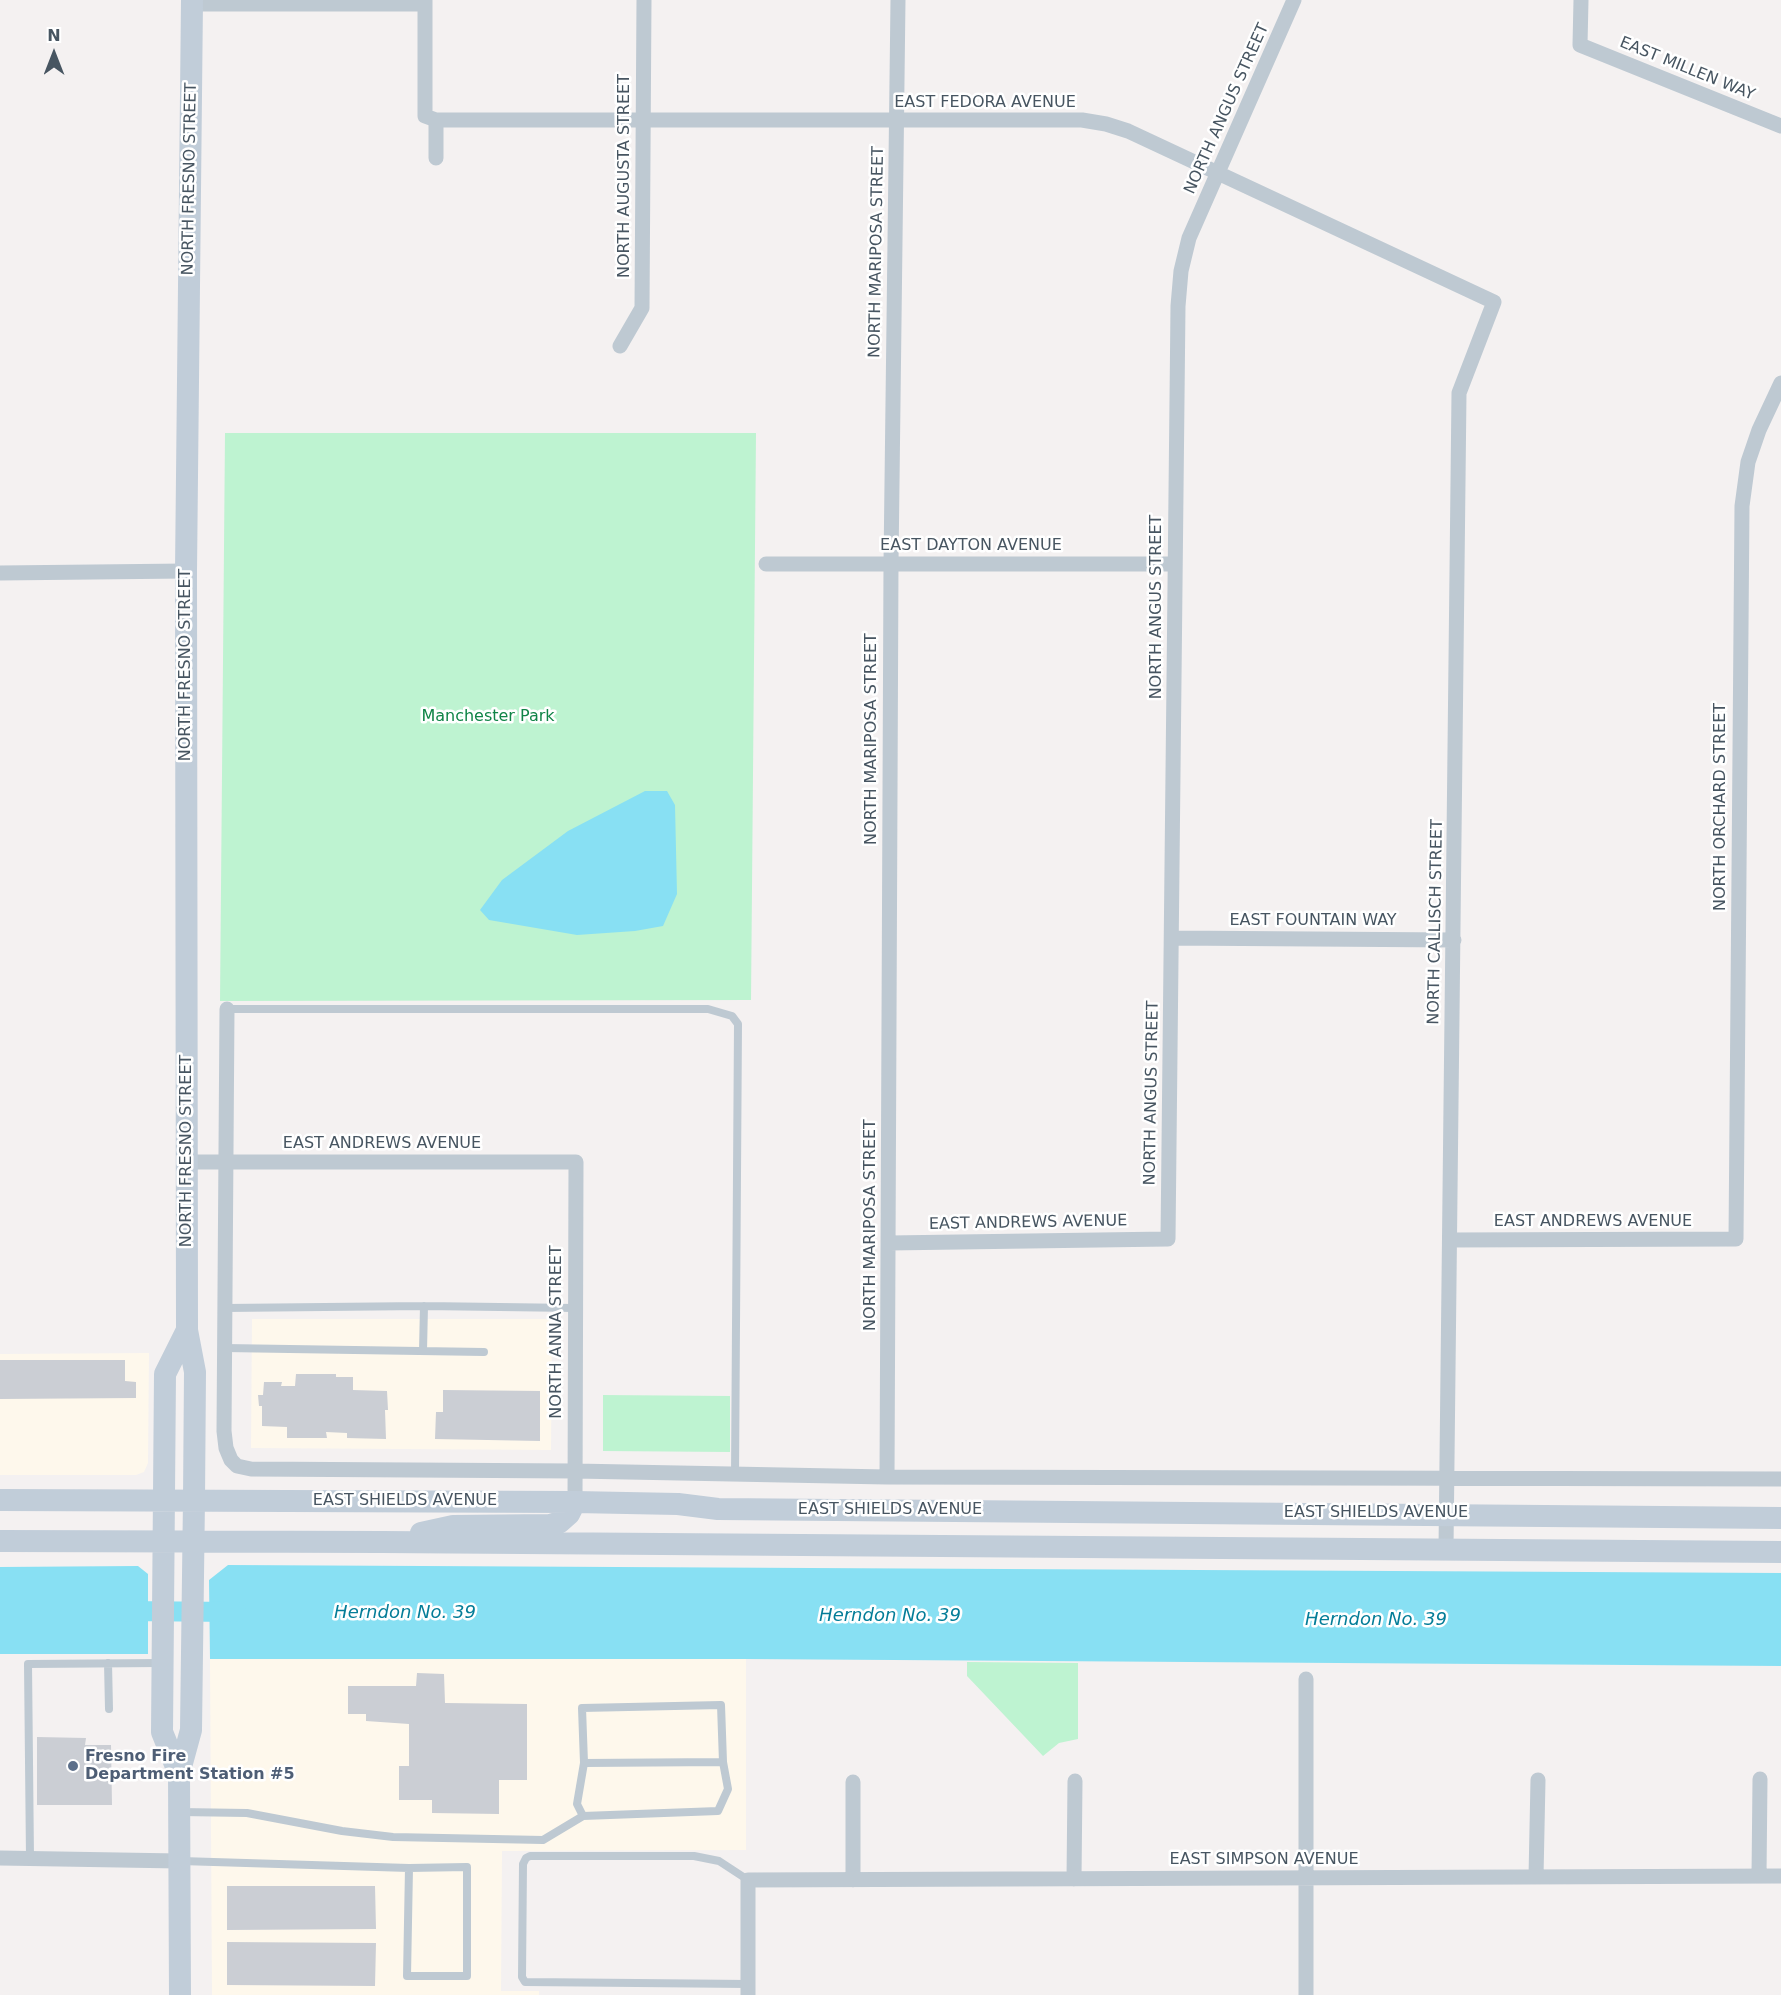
<!DOCTYPE html>
<style>
body{margin:0}
#map{position:relative;width:1781px;height:1995px;overflow:hidden;background:#f4f1f1;font-family:"DejaVu Sans",sans-serif}
canvas{display:block}
.north{position:absolute;left:24px;top:24px;width:60px;height:60px;-webkit-text-stroke:4px #fff;paint-order:stroke;rotate:0deg;font-size:16px;font-weight:700;line-height:24px;text-align:center;color:#475561}
.north::after{content:'';display:block;margin:auto;width:21px;height:27px;background:#475561;clip-path:polygon(50% 0,100% 100%,50% 72%,0 100%)}
</style>
<div id="map">
<canvas width="1781" height="1995"></canvas>
<div class="north">N</div>
</div>
<script>
const c = document.querySelector('canvas').getContext('2d');
c.lineJoin = 'round';
function paint(path, color) {
  c.fillStyle = color;
  c.fill(path, 'evenodd');
}
function shape(rows) {
  const path = new Path2D();
  for (const r of rows) {
    path.moveTo(r[0], r[1]);
    for (let i = 2; i < r.length; i += 2) path.lineTo(r[i], r[i + 1]);
  }
  return path;
}
function strokePath(path, color, width, dash) {
  c.strokeStyle = color;
  c.lineWidth = width;
  c.lineCap = dash ? 'butt' : 'round';
  c.setLineDash(dash || []);
  c.stroke(path);
}
function drawText(font, color, halo, rows, align = 'center') {
  c.font = font + ' "DejaVu Sans",sans-serif';
  c.lineWidth = 5;
  c.setLineDash([]);
  c.textBaseline = 'middle';
  c.strokeStyle = halo;
  c.fillStyle = color;
  for (const [text, x, y, turn = 0] of rows) {
    c.save();
    c.translate(x, y);
    c.rotate((+turn || 0) * Math.PI / 180);
    c.textAlign = isNaN(turn) ? turn : align;
    if (halo) c.strokeText(text, 0, 0);
    c.fillText(text, 0, 0);
    c.restore();
  }
}
paint(shape([
 [252,1319,552,1319,551,1450,251,1448],
 [149,1353,148,1463,144,1472,136,1475,0,1475,0,1354],
 [210,1659,746,1659,746,1850,502,1851,501,1991,539,1991,539,1995,212,1995]
]), '#fef8ec');
paint(shape([
 [225,433,756,433,751,1000,220,1001],
 [603,1395,730,1396,730,1452,603,1451],
 [967,1662,1078,1663,1078,1739,1059,1743,1043,1756,967,1676]
]), '#bef3d1');
paint(shape([
 [645,791,667,791,675,805,677,894,663,926,635,931,577,935,489,920,480,910,502,880,568,831],
 [228,1565,1781,1573,1781,1666,746,1659,210,1659,209,1580],
 [138,1566,148,1574,148,1654,0,1654,0,1567]
]), '#88e0f3');
strokePath(shape([
 [122,1611,236,1612]
]), '#88e0f3', 20);
paint(shape([
 [0,1360,125,1360,125,1381,136,1382,136,1398,0,1399],
 [296,1374,336,1374,336,1377,353,1377,353,1390,387,1391,388,1410,385,1410,386,1439,347,1438,347,1433,326,1432,327,1438,287,1438,287,1427,262,1426,262,1406,259,1406,258,1395,263,1395,264,1382,282,1382,281,1386,295,1386],
 [443,1390,540,1391,540,1441,435,1439,436,1412,443,1412],
 [417,1673,444,1674,445,1703,527,1704,527,1780,499,1780,499,1814,432,1813,432,1800,399,1800,399,1766,409,1766,409,1724,366,1721,366,1714,348,1714,348,1686,416,1686],
 [37,1737,86,1738,85,1745,111,1745,112,1805,37,1805],
 [227,1886,375,1886,376,1929,227,1930],
 [227,1942,376,1943,375,1986,227,1985]
]), '#cbced4');
strokePath(shape([
 [227,1009,708,1009,732,1016,738,1024,735,1475],
 [225,1308,424,1306,575,1308],
 [225,1348,484,1352],
 [423,1351,424,1306],
 [108,1663,109,1709],
 [584,1763,582,1708,721,1705,723,1762],
 [180,1812,247,1813,342,1831,393,1837,543,1840,583,1816,718,1811,728,1789,723,1762,584,1763,577,1804,583,1816],
 [30,1858,28,1664,160,1663],
 [181,1861,409,1868,467,1867,467,1976,407,1976,409,1868],
 [748,1984,525,1982,522,1977,523,1864,526,1858,530,1856,694,1856,719,1861,748,1880]
]), '#bec9d2', 8);
strokePath(shape([
 [425,0,425,116,436,120,436,158],
 [1581,0,1580,45,1781,126],
 [192,4,425,4],
 [436,120,1082,120,1106,124,1128,131,1494,302,1459,393,1446,1548],
 [620,346,642,308,644,0],
 [766,564,1175,564],
 [0,573,186,571],
 [1172,938,1454,940],
 [227,1009,224,1431,226,1448,231,1460,237,1466,251,1469,575,1471,887,1477,1781,1479],
 [188,1162,576,1162,575,1502],
 [1450,1240,1736,1239,1742,506,1748,462,1759,430,1781,383],
 [889,1243,1168,1239,1178,306,1181,271,1189,238,1294,0],
 [887,1477,891,563,898,0],
 [1306,1679,1306,1995],
 [853,1782,853,1880],
 [0,1858,179,1861],
 [1759,1876,1760,1779],
 [1536,1877,1538,1780],
 [1074,1879,1075,1781],
 [748,1995,748,1880,1781,1876]
]), '#bec9d2', 15);
strokePath(shape([
 [0,1500,575,1502,678,1504,718,1509,1781,1518],
 [421,1533,453,1526,550,1525,560,1522,569,1514,575,1502],
 [0,1541,382,1542,1781,1552],
 [179,1774,162,1732,165,1374,187,1330],
 [180,1995,179,1774,191,1730,194,1499,195,1372,187,1330,186,571,192,0]
]), '#c1cdd9', 22);
for (const [x, y, r, color] of [
 [73,1766,6,"#5c6f8a"]
]) {
  const dot = new Path2D();
  dot.arc(x, y, r, 0, 2 * Math.PI);
  c.fillStyle = color;
  c.fill(dot);
  strokePath(dot, '#fff', 2);
}
drawText('16px', '#475561', '#fff', [
 ["EAST MILLEN WAY",1687,69,22],
 ["EAST FEDORA AVENUE",985,103],
 ["NORTH ANGUS STREET",1227,109,-66],
 ["NORTH AUGUSTA STREET",625,176,-90],
 ["NORTH FRESNO STREET",190,179,-89],
 ["NORTH MARIPOSA STREET",877,252,-89],
 ["EAST DAYTON AVENUE",971,546],
 ["NORTH ANGUS STREET",1157,607,-90],
 ["NORTH FRESNO STREET",186,665,-90],
 ["NORTH MARIPOSA STREET",872,739,-90],
 ["NORTH ORCHARD STREET",1721,807,-90],
 ["EAST FOUNTAIN WAY",1313,921],
 ["NORTH CALLISCH STREET",1436,922,-89],
 ["NORTH ANGUS STREET",1152,1093,-89],
 ["EAST ANDREWS AVENUE",382,1144],
 ["NORTH FRESNO STREET",187,1151,-90],
 ["EAST ANDREWS AVENUE",1593,1222],
 ["EAST ANDREWS AVENUE",1028,1223,-1],
 ["NORTH MARIPOSA STREET",871,1225,-90],
 ["NORTH ANNA STREET",557,1332,-90],
 ["EAST SHIELDS AVENUE",405,1501],
 ["EAST SHIELDS AVENUE",890,1510],
 ["EAST SHIELDS AVENUE",1376,1513],
 ["EAST SIMPSON AVENUE",1264,1860]
]);
drawText('16px', '#108447', '#fff', [
 ["Manchester Park",488,717]
]);
drawText('bold 16px', '#4e5e75', '#fff', [
 ["Fresno Fire",85,1757],
 ["Department Station #5",85,1775]
], 'left');
drawText('italic 18px', '#047d98', '#fff', [
 ["Herndon No. 39",405,1613],
 ["Herndon No. 39",890,1616],
 ["Herndon No. 39",1376,1620]
]);
</script>
